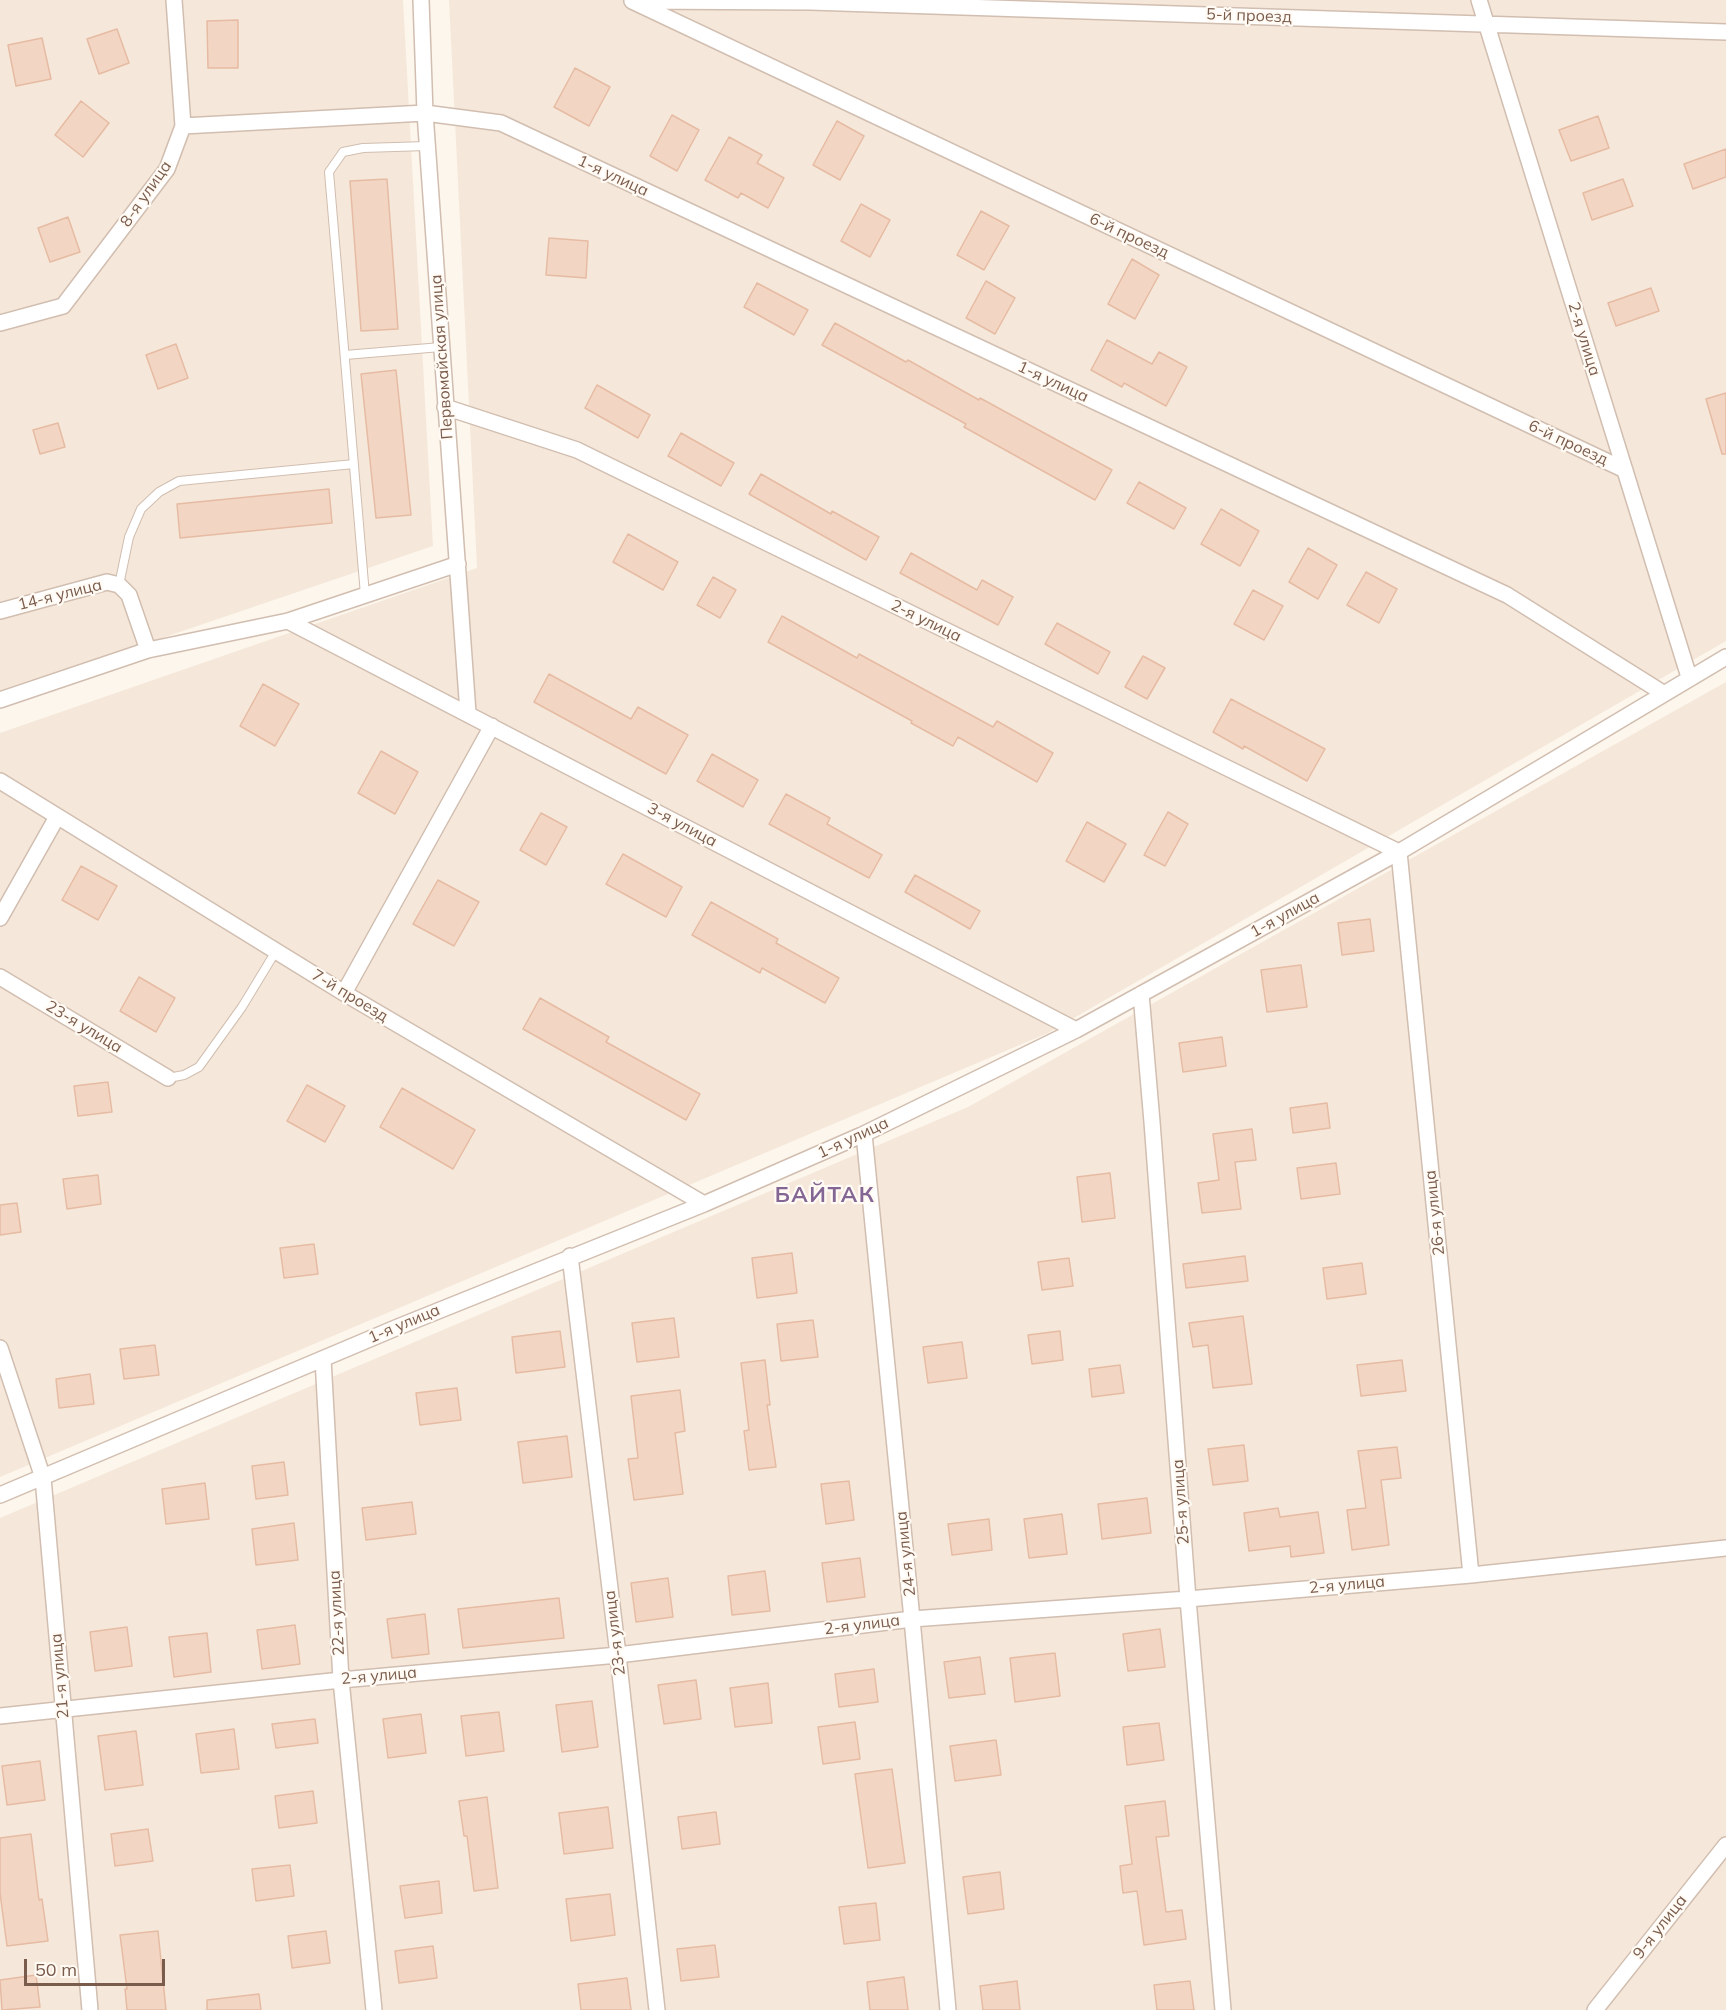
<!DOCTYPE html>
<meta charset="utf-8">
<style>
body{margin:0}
#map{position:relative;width:1726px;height:2010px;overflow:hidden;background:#fdf6ec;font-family:Mulish,sans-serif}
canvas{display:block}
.scale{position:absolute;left:24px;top:1959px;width:141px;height:27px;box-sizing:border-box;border:3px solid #7a5c4d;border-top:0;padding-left:8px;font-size:18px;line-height:21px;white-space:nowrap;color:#7a5c4d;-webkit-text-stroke:4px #fffaf3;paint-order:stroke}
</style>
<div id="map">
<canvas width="1726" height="2010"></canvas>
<div class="scale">50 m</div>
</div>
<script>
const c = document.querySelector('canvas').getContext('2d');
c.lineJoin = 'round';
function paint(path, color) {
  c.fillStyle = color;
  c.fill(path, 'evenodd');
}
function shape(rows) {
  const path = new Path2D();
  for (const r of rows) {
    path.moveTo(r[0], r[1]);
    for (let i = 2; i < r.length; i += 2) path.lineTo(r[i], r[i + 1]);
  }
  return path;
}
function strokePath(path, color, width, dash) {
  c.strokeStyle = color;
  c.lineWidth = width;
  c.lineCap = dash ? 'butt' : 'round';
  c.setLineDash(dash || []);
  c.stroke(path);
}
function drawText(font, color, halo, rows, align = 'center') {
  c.font = font + ' Mulish,sans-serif';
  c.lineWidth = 4.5;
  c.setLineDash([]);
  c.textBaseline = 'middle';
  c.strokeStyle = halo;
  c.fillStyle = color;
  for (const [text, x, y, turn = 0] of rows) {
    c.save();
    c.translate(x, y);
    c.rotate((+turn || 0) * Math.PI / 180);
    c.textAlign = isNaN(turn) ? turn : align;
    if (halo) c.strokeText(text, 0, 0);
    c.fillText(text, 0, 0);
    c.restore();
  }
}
paint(shape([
 [0,0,403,0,433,546,0,693],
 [449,0,1726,0,1726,641,1048,1033,0,1477,0,733,477,568],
 [1726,682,1726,2010,0,2010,0,1518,968,1107]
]), '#f5e8da');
const building = shape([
 [238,20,238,68,208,68,207,21,238,20],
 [117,29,129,63,99,74,87,39,117,29],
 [42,38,51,79,16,86,8,45,42,38],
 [575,68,610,87,589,126,554,107,575,68],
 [81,101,109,123,83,157,55,135,81,101],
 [672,115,699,130,677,171,650,156,672,115],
 [1598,116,1609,148,1571,161,1559,130,1598,116],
 [837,121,864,136,840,180,813,165,837,121],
 [729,137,762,155,757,163,784,178,768,208,741,193,738,198,705,180,729,137],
 [1726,149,1726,177,1693,189,1684,164,1726,149],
 [387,179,398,329,361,331,350,181,387,179],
 [1623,179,1633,206,1592,220,1583,193,1623,179],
 [861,204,890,220,870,257,841,241,861,204],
 [981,211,1009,226,984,270,957,255,981,211],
 [68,217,80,252,50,262,38,228,68,217],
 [549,238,588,241,586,278,546,275,549,238],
 [1132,259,1159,275,1135,319,1108,304,1132,259],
 [986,281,1015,298,995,334,966,318,986,281],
 [757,283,808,310,794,335,744,307,757,283],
 [1651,288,1659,311,1616,326,1608,303,1651,288],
 [835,323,906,362,908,360,979,400,980,398,1112,470,1095,500,964,427,966,424,822,345,835,323],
 [1107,340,1152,364,1159,352,1187,367,1166,406,1124,383,1122,387,1091,370,1107,340],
 [176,344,188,378,158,389,146,355,176,344],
 [396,370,411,515,376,518,361,374,396,370],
 [597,385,650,415,638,438,585,408,597,385],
 [1726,393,1726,454,1722,454,1706,399,1726,393],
 [58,423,65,447,40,454,33,430,58,423],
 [681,433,734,463,721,486,668,456,681,433],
 [761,474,831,514,832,511,879,537,866,560,749,494,761,474],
 [1139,482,1186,508,1174,529,1127,503,1139,482],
 [329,489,332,523,180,538,177,504,329,489],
 [1221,509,1259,531,1240,566,1201,544,1221,509],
 [628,534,678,562,663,590,613,562,628,534],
 [1308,548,1337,565,1318,599,1289,582,1308,548],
 [911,553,977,590,982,580,1013,597,998,625,900,573,911,553],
 [1366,572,1397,589,1379,623,1347,605,1366,572],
 [713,577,736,590,720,618,697,605,713,577],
 [1253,590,1283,606,1264,640,1234,624,1253,590],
 [782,616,857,658,859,654,993,727,997,721,1053,753,1037,782,958,737,953,746,911,723,912,721,768,642,782,616],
 [1057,623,1110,652,1098,674,1045,644,1057,623],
 [1143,656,1165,668,1147,699,1125,687,1143,656],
 [549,674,631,719,638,707,688,735,666,774,534,702,549,674],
 [263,684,299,704,275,746,240,726,263,684],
 [1231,699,1325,749,1307,781,1244,746,1243,749,1213,732,1231,699],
 [381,751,418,772,395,814,358,793,381,751],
 [712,754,758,780,743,807,697,781,712,754],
 [786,794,830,818,827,824,882,855,869,878,769,824,786,794],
 [1168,812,1188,824,1165,866,1144,855,1168,812],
 [541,813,567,827,546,865,520,850,541,813],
 [1087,822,1126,844,1104,882,1066,861,1087,822],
 [623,854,682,887,666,917,606,884,623,854],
 [81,866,117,886,98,920,62,900,81,866],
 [915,875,980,911,970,929,905,892,915,875],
 [438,880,479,902,454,946,413,924,438,880],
 [711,902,778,939,776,943,839,978,825,1003,762,968,760,973,692,935,711,902],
 [1370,919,1374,951,1342,955,1338,923,1370,919],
 [1301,965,1307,1007,1267,1012,1261,970,1301,965],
 [139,977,175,998,156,1032,120,1011,139,977],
 [540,998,609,1037,606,1042,700,1094,686,1120,523,1029,540,998],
 [1222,1037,1226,1066,1183,1072,1179,1043,1222,1037],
 [108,1082,112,1112,78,1116,74,1086,108,1082],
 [307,1085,345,1106,325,1142,287,1121,307,1085],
 [402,1088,475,1130,453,1169,380,1127,402,1088],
 [1327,1103,1330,1128,1293,1133,1290,1108,1327,1103],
 [1252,1129,1256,1160,1235,1162,1241,1209,1202,1213,1198,1183,1219,1180,1213,1134,1252,1129],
 [1336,1163,1340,1194,1301,1199,1297,1168,1336,1163],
 [1110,1173,1115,1218,1082,1222,1077,1177,1110,1173],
 [98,1175,101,1204,67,1209,63,1179,98,1175],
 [17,1203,21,1232,0,1235,0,1205,17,1203],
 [314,1244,318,1274,284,1278,280,1248,314,1244],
 [792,1253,797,1293,757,1298,752,1258,792,1253],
 [1245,1256,1248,1281,1186,1288,1183,1264,1245,1256],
 [1069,1258,1073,1286,1042,1290,1038,1262,1069,1258],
 [1362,1263,1366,1294,1327,1299,1323,1268,1362,1263],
 [1243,1316,1252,1384,1213,1388,1208,1345,1193,1347,1189,1323,1243,1316],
 [674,1318,679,1357,637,1362,632,1323,674,1318],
 [813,1320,818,1357,781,1361,777,1324,813,1320],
 [560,1331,565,1367,516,1373,512,1337,560,1331],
 [1060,1331,1063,1360,1032,1364,1028,1335,1060,1331],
 [962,1342,967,1378,928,1383,923,1347,962,1342],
 [155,1345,159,1375,124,1379,120,1349,155,1345],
 [765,1360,770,1405,767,1405,776,1467,749,1470,744,1431,749,1430,741,1363,765,1360],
 [1402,1360,1406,1391,1361,1396,1357,1365,1402,1360],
 [1120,1365,1124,1393,1092,1397,1089,1369,1120,1365],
 [90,1374,94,1404,59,1408,56,1379,90,1374],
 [457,1388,461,1420,420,1425,416,1393,457,1388],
 [680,1390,685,1431,675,1433,683,1494,634,1500,628,1459,638,1458,631,1396,680,1390],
 [567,1436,572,1477,523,1483,518,1442,567,1436],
 [1244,1445,1248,1481,1213,1485,1208,1449,1244,1445],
 [1397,1447,1401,1478,1381,1480,1389,1545,1352,1550,1347,1510,1366,1508,1358,1451,1397,1447],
 [284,1462,288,1495,256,1499,252,1466,284,1462],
 [849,1481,854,1520,826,1524,821,1484,849,1481],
 [205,1483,209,1519,166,1524,162,1489,205,1483],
 [1147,1498,1151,1533,1102,1539,1098,1504,1147,1498],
 [412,1502,416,1534,366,1540,362,1508,412,1502],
 [1278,1508,1280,1517,1318,1512,1324,1553,1291,1557,1290,1546,1249,1551,1244,1513,1278,1508],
 [1062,1514,1067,1554,1029,1558,1024,1519,1062,1514],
 [989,1519,992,1550,952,1555,948,1524,989,1519],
 [294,1523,298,1560,256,1565,252,1529,294,1523],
 [860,1558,865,1597,827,1602,822,1563,860,1558],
 [765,1571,770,1611,732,1615,728,1576,765,1571],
 [668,1578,673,1617,636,1622,631,1583,668,1578],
 [559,1598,564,1638,463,1648,458,1609,559,1598],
 [425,1614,429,1654,392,1658,387,1619,425,1614],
 [295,1625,300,1664,262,1669,257,1630,295,1625],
 [127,1627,132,1666,95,1671,90,1632,127,1627],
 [1160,1629,1165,1667,1128,1671,1123,1634,1160,1629],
 [207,1633,211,1672,174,1677,169,1637,207,1633],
 [1055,1653,1060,1696,1015,1702,1010,1658,1055,1653],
 [980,1657,985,1694,949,1698,944,1662,980,1657],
 [874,1669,878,1702,839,1707,835,1674,874,1669],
 [696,1680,701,1719,664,1724,658,1685,696,1680],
 [768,1683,772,1723,735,1727,730,1688,768,1683],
 [592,1701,598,1747,562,1752,556,1705,592,1701],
 [499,1712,504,1751,466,1756,461,1716,499,1712],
 [421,1714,426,1753,388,1758,383,1719,421,1714],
 [315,1719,318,1743,276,1748,272,1724,315,1719],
 [855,1722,860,1759,823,1764,818,1727,855,1722],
 [1159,1723,1164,1760,1127,1765,1123,1727,1159,1723],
 [234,1729,239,1769,201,1773,196,1734,234,1729],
 [136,1731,143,1785,105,1790,98,1736,136,1731],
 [996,1740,1001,1775,955,1781,950,1746,996,1740],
 [40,1761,45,1800,7,1805,2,1766,40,1761],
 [892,1769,905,1863,868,1868,855,1774,892,1769],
 [313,1791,317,1823,279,1828,275,1796,313,1791],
 [487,1797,498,1888,474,1891,467,1836,464,1836,459,1801,487,1797],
 [1165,1801,1169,1836,1156,1837,1166,1912,1182,1910,1186,1939,1144,1945,1137,1891,1123,1893,1120,1866,1132,1864,1125,1806,1165,1801],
 [608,1807,613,1848,564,1854,559,1813,608,1807],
 [716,1812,720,1844,682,1849,678,1817,716,1812],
 [148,1829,153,1861,115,1866,111,1834,148,1829],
 [31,1834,39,1900,42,1899,48,1941,7,1946,0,1893,0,1838,31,1834],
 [290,1865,294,1896,256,1901,252,1869,290,1865],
 [1000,1872,1004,1909,968,1914,963,1877,1000,1872],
 [439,1881,442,1913,405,1918,400,1886,439,1881],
 [610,1894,615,1935,571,1941,566,1899,610,1894],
 [876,1903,880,1940,844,1944,839,1907,876,1903],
 [158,1931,166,2010,127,2010,125,1989,127,1989,120,1935,158,1931],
 [326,1931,330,1963,292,1968,288,1936,326,1931],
 [715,1945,719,1977,681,1981,677,1949,715,1945],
 [433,1946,437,1978,399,1983,395,1951,433,1946],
 [36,1975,40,2007,2,2010,0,1980,36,1975],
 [904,1977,908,2010,870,2010,867,1982,904,1977],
 [627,1978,631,2010,581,2010,578,1984,627,1978],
 [1017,1981,1020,2010,983,2010,980,1986,1017,1981],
 [1190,1981,1194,2010,1157,2010,1154,1985,1190,1981],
 [259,1994,261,2010,207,2010,207,2000,259,1994]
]);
paint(building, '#f3d5c3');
strokePath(building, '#e6bba3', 1.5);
const lane = shape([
 [345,355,441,347],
 [119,585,129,537,141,509,159,492,179,481,354,464],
 [365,595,329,172,343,152,363,148,427,146],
 [168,1078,184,1075,199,1067,242,1007,276,951]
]);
const street = shape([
 [421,0,425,113,468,713],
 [1479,0,1689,677],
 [632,1,1625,470],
 [637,1,810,2,1726,32],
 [183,126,425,113,501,123,1507,595,1663,693],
 [0,323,63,306,167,169,183,126,174,0],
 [445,407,577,450,1399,852,1471,1575],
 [0,611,107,582,119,585,129,595,148,650],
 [288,621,1076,1030],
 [0,700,148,650,288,621,458,564],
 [0,781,344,993,704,1204],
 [0,918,57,817],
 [0,977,168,1078],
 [344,993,492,726],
 [1141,994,1152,1122,1188,1599,1223,2010],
 [864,1134,912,1619,948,2010],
 [570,1256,618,1655,657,2010],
 [0,1348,43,1478,90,2010],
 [323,1359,341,1680,374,2010],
 [0,1495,398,1327,704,1204,864,1134,1076,1030,1399,852,1726,657],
 [0,1716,341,1680,618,1655,912,1619,1188,1599,1471,1575,1726,1548],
 [1595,2010,1726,1845]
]);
strokePath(lane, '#d1beb0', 10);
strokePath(street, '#d1beb0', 18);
strokePath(lane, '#fff', 8);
strokePath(street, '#fff', 15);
drawText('16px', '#7a5c4d', '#fffaf3', [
 ["5-й проезд",1249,16,2],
 ["1-я улица",613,176,25],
 ["8-я улица",146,194,-55],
 ["6-й проезд",1129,236,25],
 ["2-я улица",1584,339,73],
 ["Первомайская улица",442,357,-94],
 ["1-я улица",1053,382,25],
 ["6-й проезд",1568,443,25],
 ["14-я улица",60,595,-14],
 ["2-я улица",926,621,26],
 ["3-я улица",682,825,28],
 ["1-я улица",1285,915,-29],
 ["7-й проезд",350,996,31],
 ["23-я улица",84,1027,31],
 ["1-я улица",853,1138,-25],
 ["26-я улица",1435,1213,-96],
 ["1-я улица",404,1324,-23],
 ["25-я улица",1181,1502,-94],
 ["24-я улица",906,1554,-96],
 ["2-я улица",1347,1585,-5],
 ["22-я улица",337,1613,-93],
 ["2-я улица",862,1625,-7],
 ["23-я улица",615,1633,-97],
 ["21-я улица",60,1676,-95],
 ["2-я улица",379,1676,-5],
 ["9-я улица",1660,1927,-52]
]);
c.letterSpacing = '1.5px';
drawText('bold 22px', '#846695', '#fffaf3', [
 ["БАЙТАК",825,1195]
]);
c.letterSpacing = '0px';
</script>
